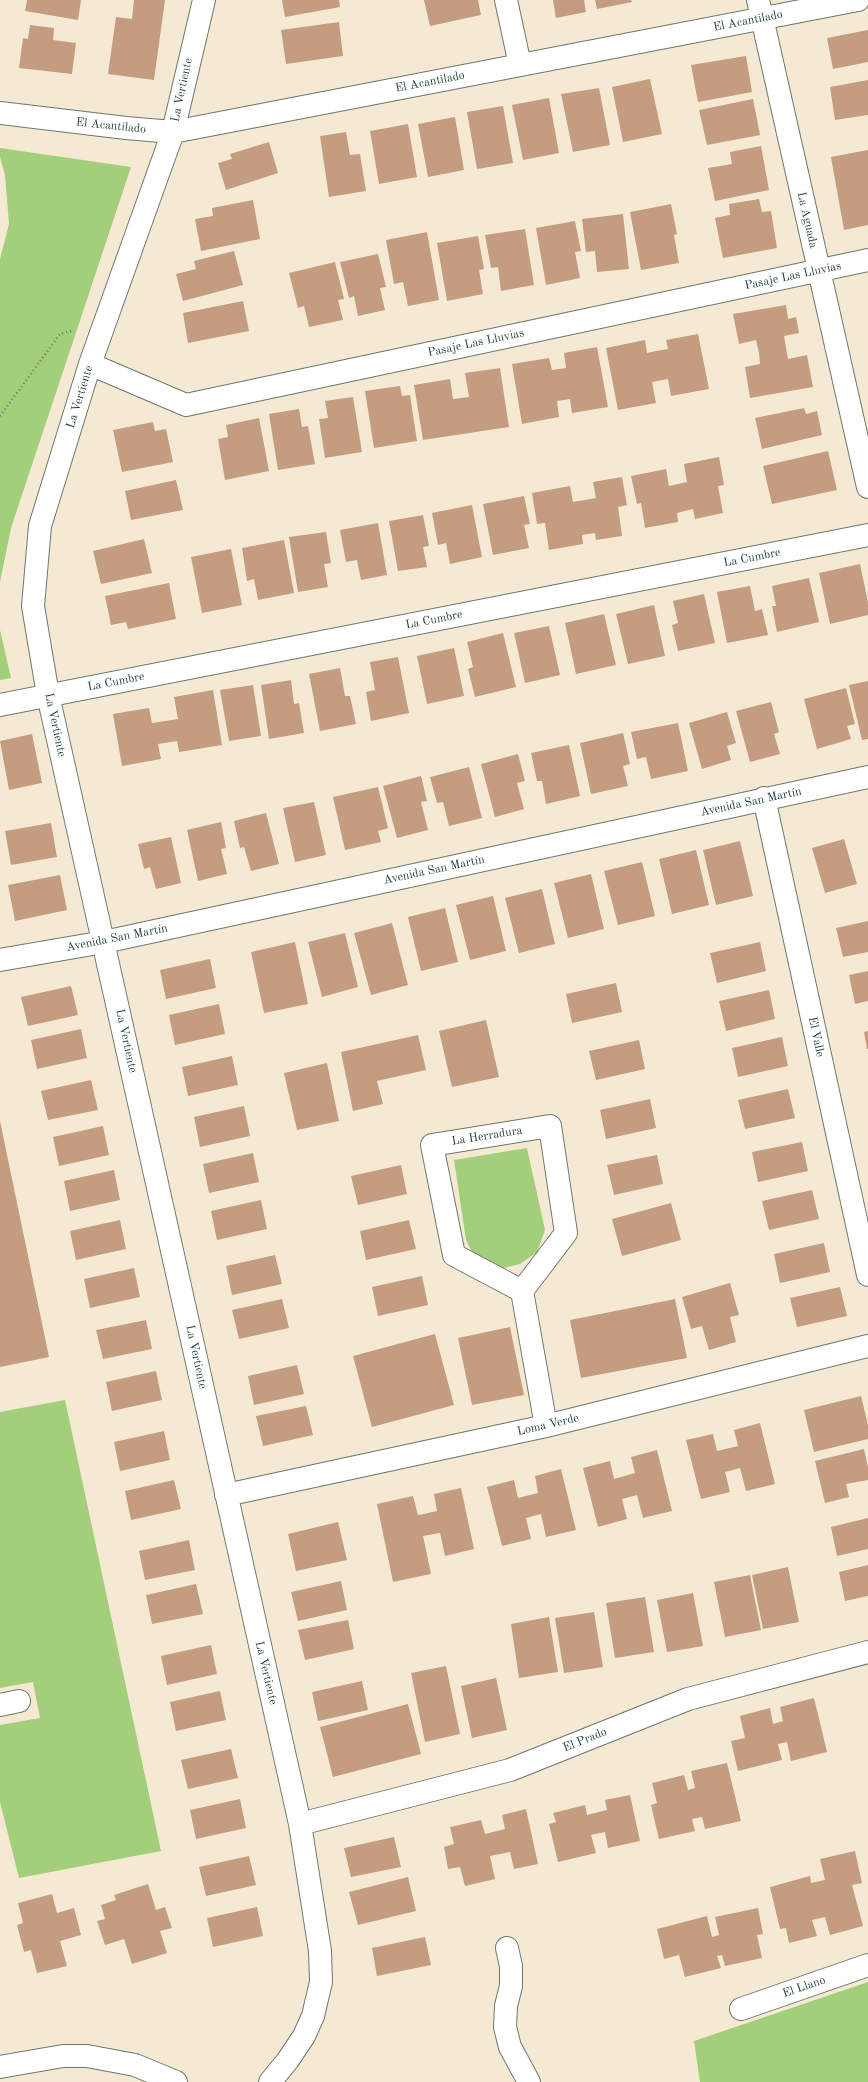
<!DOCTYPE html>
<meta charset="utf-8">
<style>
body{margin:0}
canvas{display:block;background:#f5e9d4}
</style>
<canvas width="868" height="2082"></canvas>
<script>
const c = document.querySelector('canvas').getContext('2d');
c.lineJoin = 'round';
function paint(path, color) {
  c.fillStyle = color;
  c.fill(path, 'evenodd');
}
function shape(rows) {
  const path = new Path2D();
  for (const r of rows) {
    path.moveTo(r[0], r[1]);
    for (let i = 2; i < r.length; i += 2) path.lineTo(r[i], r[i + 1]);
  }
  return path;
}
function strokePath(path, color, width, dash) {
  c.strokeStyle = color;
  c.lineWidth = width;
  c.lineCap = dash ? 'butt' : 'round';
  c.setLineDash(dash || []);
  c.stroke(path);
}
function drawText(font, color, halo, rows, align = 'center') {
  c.font = font + ' "Old Standard TT",serif';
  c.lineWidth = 4;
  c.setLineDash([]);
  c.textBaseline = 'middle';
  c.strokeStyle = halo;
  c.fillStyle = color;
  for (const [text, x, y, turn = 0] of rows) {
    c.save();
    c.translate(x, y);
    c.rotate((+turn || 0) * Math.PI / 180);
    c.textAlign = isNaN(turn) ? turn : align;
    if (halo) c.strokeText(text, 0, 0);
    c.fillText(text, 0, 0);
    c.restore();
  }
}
paint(shape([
 [0,148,131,167,11,528,0,582,0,259,9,224,5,175,0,157],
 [0,630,11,678,0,680],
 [527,1148,545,1230,537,1252,520,1264,504,1268,487,1266,474,1256,466,1240,454,1160],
 [65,1400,161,1851,19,1878,0,1802,0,1725,40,1718,33,1682,0,1688,0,1412],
 [868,1982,868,2082,700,2082,694,2041]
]), '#a3cf7b');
paint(shape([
 [27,0,81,0,78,20,25,11],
 [134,0,165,0,154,80,108,74,116,17,132,19],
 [282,0,339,0,340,7,285,17],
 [424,0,478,0,481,15,430,26],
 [553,0,584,0,586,12,556,18],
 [595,0,631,0,632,2,597,9],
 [339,22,343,56,286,64,281,30],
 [30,25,54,28,53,40,76,43,72,74,19,68,23,38,28,39],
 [868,30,868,62,833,69,827,38],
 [746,56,752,92,698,102,691,65],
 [650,79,662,134,623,142,612,87],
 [868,80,868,115,835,120,830,87],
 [599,88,610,145,573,152,561,94],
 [549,98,559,153,523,160,512,105],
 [753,99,760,135,707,145,699,110],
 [503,106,513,163,477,169,467,112],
 [455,117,464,170,428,177,418,124],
 [408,124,417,177,379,184,370,131],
 [346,132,350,155,360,154,366,191,329,197,320,136],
 [269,142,278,173,226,190,218,163,232,159,230,154],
 [761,146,769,190,715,201,708,168,732,164,730,152],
 [868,150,868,225,844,230,831,157],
 [759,199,762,212,771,211,777,248,723,258,715,218,730,215,729,204],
 [253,200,260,239,201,251,195,219,213,216,212,208],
 [671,204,677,234,674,235,679,263,641,270,630,212],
 [623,214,629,269,597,272,595,251,586,252,582,219],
 [575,221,581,251,575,252,580,278,546,285,536,228],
 [525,229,534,285,501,291,498,267,491,268,485,235],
 [427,232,439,300,408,306,403,282,394,284,386,240],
 [478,236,484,269,479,270,483,294,447,301,437,243],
 [234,251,243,285,183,301,176,274,196,269,194,261],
 [378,254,386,287,380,288,385,310,358,316,354,296,349,298,340,262],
 [335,262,344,299,338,300,343,320,309,327,304,306,298,308,289,273],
 [243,301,249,331,188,343,183,313],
 [786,305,788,319,796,317,799,333,784,336,788,359,807,355,813,387,750,398,745,367,760,364,759,353,756,340,739,344,733,314],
 [698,334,709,389,671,396,668,379,652,382,656,403,618,410,606,348,645,340,647,353,656,351,668,349,666,340],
 [597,347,608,407,572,413,570,399,557,401,559,417,522,424,512,364,549,358,552,370,566,368,564,353],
 [500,368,509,427,423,440,414,385,450,379,453,399,469,397,465,373],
 [400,386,402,396,410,395,417,441,374,448,365,391],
 [353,397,362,452,325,458,319,419,328,418,325,401],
 [804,408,806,414,817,411,822,435,762,449,755,418],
 [299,409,302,427,308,426,315,464,278,470,269,414],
 [259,418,269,471,225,480,218,439,228,437,226,425],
 [153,422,155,431,166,429,173,462,122,472,113,430],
 [828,451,837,490,772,504,763,466],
 [719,457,724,485,718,486,723,513,695,519,693,509,677,513,678,522,645,528,641,503,637,504,631,476,666,469,669,486,687,482,684,464],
 [622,477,627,505,618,507,622,536,596,540,595,533,588,534,582,535,583,544,549,550,545,523,537,524,532,493,570,486,573,502,596,498,593,482],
 [176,480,183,510,131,520,125,491],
 [524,496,530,524,524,525,529,548,493,555,483,504],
 [472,505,482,557,450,564,446,543,438,545,432,513],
 [423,515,429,546,423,547,427,567,398,571,389,521],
 [378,523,387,575,361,580,357,560,346,562,340,530],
 [326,532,331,563,324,564,328,587,298,592,289,537],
 [144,539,152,573,101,584,93,551],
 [284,540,294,593,258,600,254,579,247,581,242,548],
 [231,549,242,605,202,613,191,557],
 [860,564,868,602,868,615,830,624,819,573],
 [809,578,819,622,777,632,772,606,776,606,772,586],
 [169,583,176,619,128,629,126,622,111,625,105,596],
 [750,586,755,611,762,609,768,635,727,643,717,592],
 [704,594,715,643,678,651,672,625,678,623,673,601],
 [654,605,665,656,628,664,616,614],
 [604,614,616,665,576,674,565,623],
 [549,626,560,675,525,683,514,633],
 [503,633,516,687,475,697,468,669,473,667,467,642],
 [454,648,464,696,427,704,417,656],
 [398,657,409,713,371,721,366,692,375,690,370,662],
 [340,668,345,696,350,696,356,724,320,731,309,674],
 [291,680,294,704,299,703,304,733,269,739,261,685],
 [868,681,868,739,862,740,849,685],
 [253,685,261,736,229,741,220,690],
 [846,688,855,724,847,726,851,739,817,749,804,699],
 [213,690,222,745,179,752,177,741,158,744,161,759,122,766,113,714,149,708,152,723,178,719,174,697],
 [771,702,779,732,774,734,780,754,750,762,736,711],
 [727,712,736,743,727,746,731,760,702,769,689,723],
 [678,723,688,771,651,779,646,757,637,759,631,732],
 [623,733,630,764,623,766,628,786,591,794,580,743],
 [32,734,42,783,9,790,0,741],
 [569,745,580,796,546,804,542,781,537,781,531,753],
 [518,754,525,781,517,783,524,809,495,817,481,764],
 [469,767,482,818,449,826,443,802,437,803,430,777],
 [421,776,427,801,421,802,428,830,397,838,383,786],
 [378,787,388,828,378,831,381,842,345,850,333,797],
 [314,802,326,855,295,862,283,808],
 [266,813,279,864,251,871,244,847,240,848,234,821],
 [221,822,226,848,221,849,227,874,198,881,187,830],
 [51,823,57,857,11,865,5,831],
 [171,837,181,883,156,889,150,867,144,869,138,844],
 [844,839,857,884,825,893,812,848],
 [740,841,753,896,716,905,703,850],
 [696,850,709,905,672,914,659,859],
 [642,862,655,916,618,925,604,871],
 [591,874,604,929,568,938,554,883],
 [60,875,67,910,15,921,8,885],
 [542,889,555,944,519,953,505,898],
 [493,896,506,951,470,960,456,905],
 [445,908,458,962,421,971,408,917],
 [868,921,868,952,843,957,836,928],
 [392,923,408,985,371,995,354,933],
 [345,933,358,987,322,997,308,942],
 [295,942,308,1004,264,1013,251,952],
 [760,942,766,971,717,983,710,953],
 [210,959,216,988,166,999,160,970],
 [868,971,868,1001,855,1004,849,975],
 [616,983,622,1012,572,1023,566,994],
 [71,986,78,1015,28,1026,21,997],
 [769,990,775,1019,726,1031,719,1001],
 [219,1004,225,1034,175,1045,169,1015],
 [486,1020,499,1077,452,1087,439,1031],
 [81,1029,87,1058,37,1069,31,1040],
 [868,1031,868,1049,867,1049,864,1032],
 [418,1035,426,1070,377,1081,383,1104,353,1111,341,1052],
 [782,1037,788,1066,738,1077,732,1048],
 [639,1040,645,1069,596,1080,589,1051],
 [232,1056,238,1085,188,1096,182,1067],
 [327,1063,339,1121,297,1130,284,1073],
 [91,1080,98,1110,48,1120,41,1091],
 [788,1089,795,1118,745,1129,738,1100],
 [650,1099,656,1128,606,1139,600,1110],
 [244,1106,250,1136,200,1147,194,1117],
 [0,1121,49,1357,0,1367],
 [103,1126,109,1155,59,1166,53,1137],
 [802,1142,808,1171,758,1182,752,1152],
 [253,1153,259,1182,209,1193,203,1164],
 [657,1155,663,1184,614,1195,607,1165],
 [401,1165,407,1194,358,1205,351,1176],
 [114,1170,120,1200,70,1211,64,1181],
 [812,1190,819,1219,769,1230,762,1201],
 [261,1200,267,1229,217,1240,211,1211],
 [671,1203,681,1240,622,1256,612,1219],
 [120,1220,126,1249,76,1260,70,1231],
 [409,1220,416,1249,366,1260,360,1231],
 [824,1243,830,1272,780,1283,774,1254],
 [275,1255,282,1284,232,1295,226,1266],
 [134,1268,140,1297,90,1308,84,1279],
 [422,1276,428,1305,378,1316,372,1287],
 [730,1283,739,1315,730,1317,736,1342,709,1350,702,1326,691,1329,682,1297],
 [840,1287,847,1316,797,1327,790,1298],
 [282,1299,289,1328,239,1339,232,1310],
 [675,1299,687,1358,581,1378,570,1320],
 [146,1320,152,1349,103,1359,96,1330],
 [510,1327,524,1395,472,1405,458,1338],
 [435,1334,454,1405,372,1427,353,1356],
 [297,1365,304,1394,254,1405,248,1376],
 [156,1371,162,1400,112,1411,106,1382],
 [861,1396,868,1425,868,1439,814,1452,804,1410],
 [306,1406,313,1435,263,1446,256,1416],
 [760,1423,775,1484,746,1491,740,1468,725,1472,730,1492,701,1499,686,1440,713,1434,717,1451,738,1446,734,1430],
 [164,1431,170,1460,120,1471,114,1442],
 [864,1449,868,1467,868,1480,846,1484,849,1497,825,1503,815,1461],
 [657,1450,672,1511,643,1518,637,1495,622,1499,627,1519,598,1527,583,1468,610,1461,614,1479,635,1473,631,1457],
 [561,1469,576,1530,546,1537,541,1514,526,1518,531,1539,502,1546,487,1487,514,1480,518,1498,538,1493,535,1476],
 [174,1480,181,1509,131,1520,125,1491],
 [461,1488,474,1549,445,1556,440,1533,423,1536,431,1574,393,1582,377,1504,413,1496,418,1515,424,1514,437,1511,434,1494],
 [868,1518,868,1549,837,1556,831,1527],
 [338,1522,347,1560,296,1571,288,1534],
 [189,1540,195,1570,145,1580,139,1551],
 [868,1565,868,1596,845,1601,839,1572],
 [788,1567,799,1622,763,1629,752,1575],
 [750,1575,761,1630,725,1637,714,1582],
 [341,1581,347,1610,298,1621,291,1592],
 [196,1584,203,1614,152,1624,146,1595],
 [693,1593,703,1646,667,1652,657,1600],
 [645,1597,654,1652,615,1658,606,1603],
 [594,1612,603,1667,564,1673,555,1618],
 [549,1617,558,1672,519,1678,511,1624],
 [348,1620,354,1649,305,1660,298,1630],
 [211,1645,217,1674,167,1685,161,1656],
 [446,1666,460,1734,425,1742,411,1673],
 [496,1678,507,1730,472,1738,461,1686],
 [362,1681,368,1710,318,1721,312,1692],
 [220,1691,226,1720,176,1731,170,1702],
 [814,1698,827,1752,791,1761,787,1742,778,1744,782,1760,738,1771,731,1741,745,1738,740,1716,770,1708,773,1724,783,1721,780,1707],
 [408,1704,421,1754,333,1777,320,1727],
 [231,1749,238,1778,188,1789,181,1760],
 [727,1763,741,1821,705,1829,702,1817,692,1819,695,1831,659,1839,651,1805,657,1803,652,1783,684,1775,688,1790,695,1788,691,1771],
 [630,1795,640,1841,608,1848,605,1832,591,1835,596,1853,558,1862,549,1824,556,1822,553,1813,585,1805,587,1815,607,1810,605,1800],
 [240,1799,246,1828,196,1839,190,1810],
 [526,1809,538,1864,514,1869,510,1852,490,1856,495,1879,465,1886,460,1867,448,1869,444,1847,454,1844,450,1827,481,1820,485,1834,505,1829,502,1815],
 [394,1837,401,1867,351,1877,344,1848],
 [855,1851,862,1883,852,1885,863,1926,830,1935,825,1917,812,1920,817,1936,789,1943,786,1928,780,1929,770,1887,810,1876,811,1883,825,1880,820,1859],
 [249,1856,256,1885,206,1896,199,1867],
 [408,1877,416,1911,358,1925,349,1892],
 [148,1884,156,1910,165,1907,172,1928,160,1931,167,1953,132,1964,124,1939,105,1945,97,1921,105,1919,101,1905,116,1900,114,1895],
 [52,1894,57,1913,74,1908,81,1935,60,1941,67,1966,37,1973,31,1950,24,1952,17,1925,23,1923,18,1903],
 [257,1907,263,1936,213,1947,207,1918],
 [758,1908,763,1934,757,1935,762,1958,725,1966,722,1955,717,1956,721,1968,685,1977,679,1955,664,1959,657,1929,707,1916,712,1937,719,1935,715,1917],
 [425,1937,431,1965,377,1976,372,1948]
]), '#c49d81');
const minor = shape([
 [204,0,173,132,90,364,40,526,33,606,48,695,300,1824,320,1951,321,1982,313,2016,304,2036,288,2060,270,2082],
 [506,0,520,65],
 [758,0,868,487],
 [0,113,126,128,173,132,858,0],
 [90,364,186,405,868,260],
 [0,705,868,535],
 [764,798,868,1275],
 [0,960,104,942,868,777],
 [522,1291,454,1255,432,1145,550,1126,566,1233,522,1291,546,1426],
 [226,1495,546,1426,868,1346],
 [0,1705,19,1701],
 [300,1824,510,1770,688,1699,868,1652],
 [507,1948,511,1966,511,1986,506,2006,505,2027,510,2047,529,2082],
 [741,2009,868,1965],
 [0,2067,63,2056,87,2056,135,2065,176,2082]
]);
strokePath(minor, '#6a796c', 24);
strokePath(shape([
 [0,416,60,334,71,331]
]), '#6a796c', 2.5, [1, 3]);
strokePath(minor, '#fff', 22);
drawText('12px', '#1f3d34', '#fff', [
 ["El Acantilado",748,21,-11],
 ["El Acantilado",430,82,-11],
 ["La Vertiente",182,90,-78],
 ["El Acantilado",111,126,6],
 ["La Aguada",807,220,77],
 ["Pasaje Las Lluvias",793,276,-12],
 ["Pasaje Las Lluvias",476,343,-12],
 ["La Vertiente",80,397,-73],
 ["La Cumbre",752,558,-11],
 ["La Cumbre",434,620,-11],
 ["La Cumbre",116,682,-11],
 ["La Vertiente",55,725,78],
 ["Avenida San Martín",751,802,-12],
 ["Avenida San Martín",434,870,-12],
 ["Avenida San Martín",117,938,-11],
 ["El Valle",816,1037,78],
 ["La Vertiente",126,1041,78],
 ["La Herradura",487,1136,-9],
 ["La Vertiente",196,1357,78],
 ["Loma Verde",548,1425,-13],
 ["La Vertiente",266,1673,77],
 ["El Prado",585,1740,-22],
 ["El Llano",804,1987,-19]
]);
</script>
